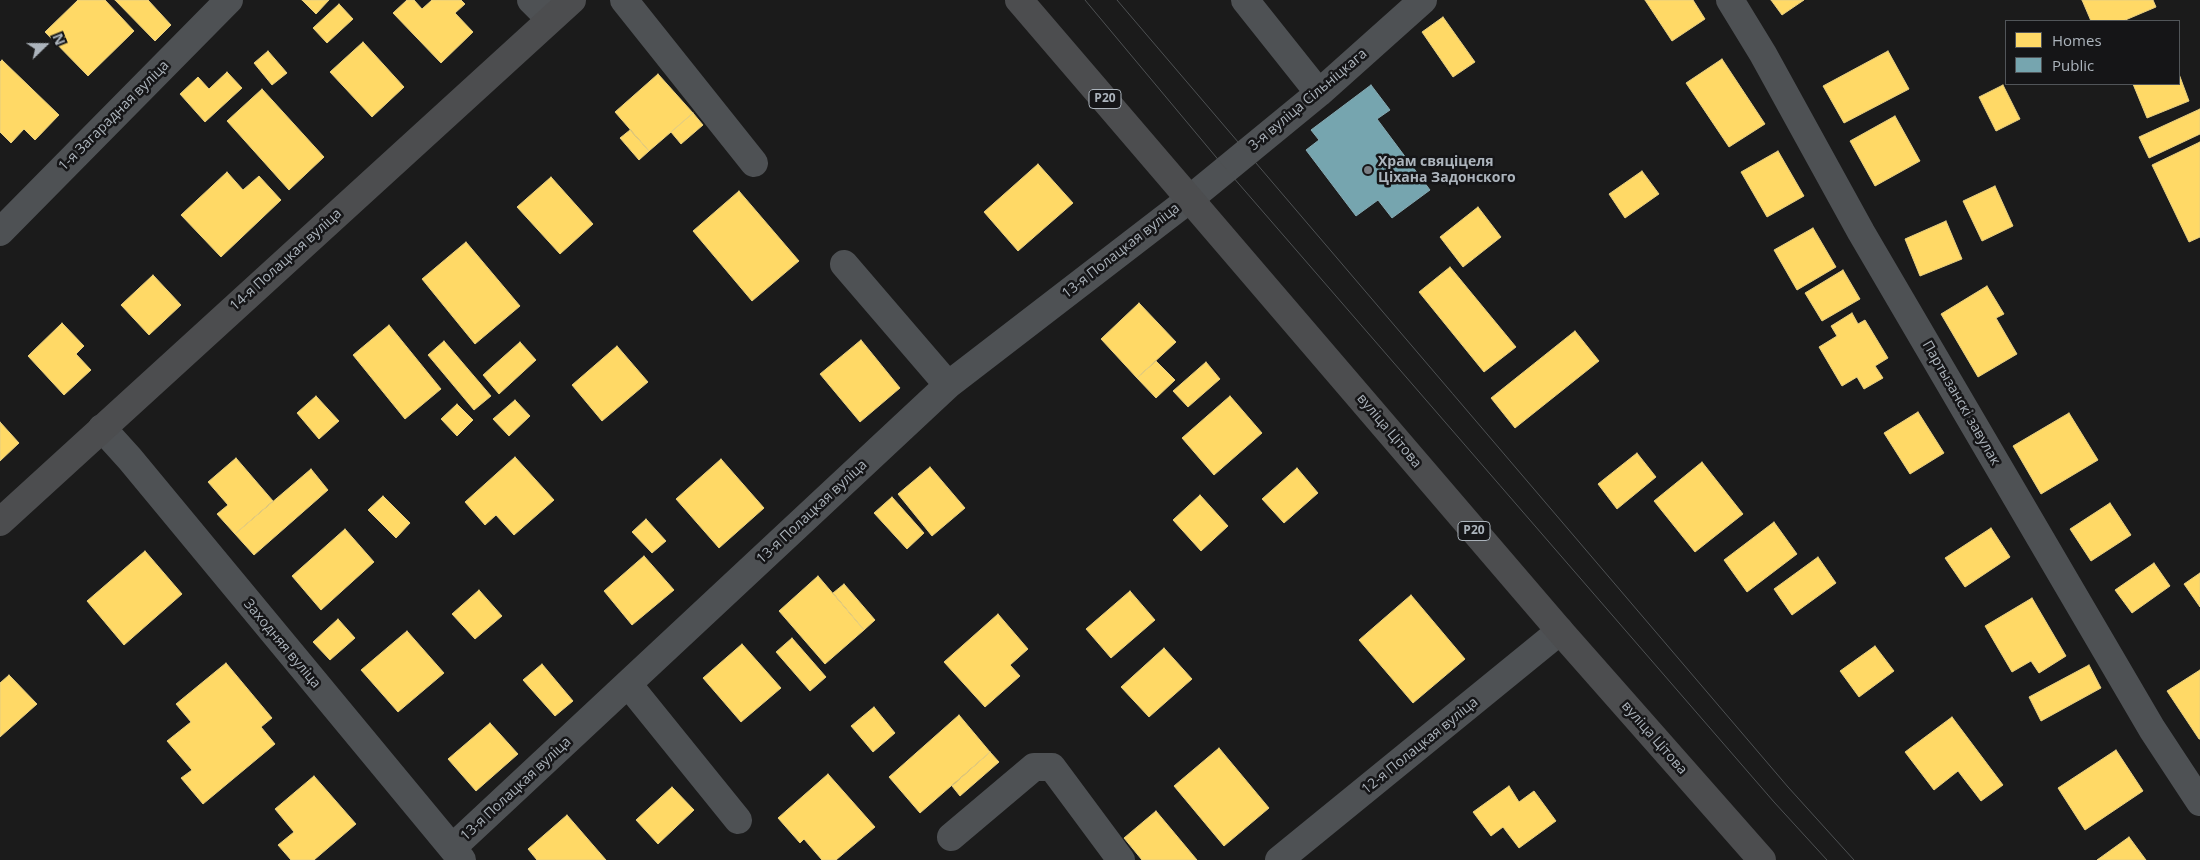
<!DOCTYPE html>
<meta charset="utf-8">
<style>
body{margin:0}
#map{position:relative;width:2200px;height:860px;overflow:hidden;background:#1b1b1b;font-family:"Open Sans",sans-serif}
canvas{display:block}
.legend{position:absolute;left:2005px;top:20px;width:175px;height:65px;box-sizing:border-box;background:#151517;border:1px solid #515559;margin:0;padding:6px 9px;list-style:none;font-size:15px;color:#acb4bc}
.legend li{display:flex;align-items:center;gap:10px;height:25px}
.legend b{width:25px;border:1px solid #515559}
.north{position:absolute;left:20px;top:20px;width:50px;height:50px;-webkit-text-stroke:4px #151517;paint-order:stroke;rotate:68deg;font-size:14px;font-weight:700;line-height:20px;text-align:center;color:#acb4bc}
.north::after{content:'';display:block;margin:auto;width:18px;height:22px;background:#acb4bc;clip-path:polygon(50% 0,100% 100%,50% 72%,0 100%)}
</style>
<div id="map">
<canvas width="2200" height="860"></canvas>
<ul class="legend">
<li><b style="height:14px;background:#ffd966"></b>Homes</li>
<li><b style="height:14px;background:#76a5af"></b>Public</li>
</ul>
<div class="north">N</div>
</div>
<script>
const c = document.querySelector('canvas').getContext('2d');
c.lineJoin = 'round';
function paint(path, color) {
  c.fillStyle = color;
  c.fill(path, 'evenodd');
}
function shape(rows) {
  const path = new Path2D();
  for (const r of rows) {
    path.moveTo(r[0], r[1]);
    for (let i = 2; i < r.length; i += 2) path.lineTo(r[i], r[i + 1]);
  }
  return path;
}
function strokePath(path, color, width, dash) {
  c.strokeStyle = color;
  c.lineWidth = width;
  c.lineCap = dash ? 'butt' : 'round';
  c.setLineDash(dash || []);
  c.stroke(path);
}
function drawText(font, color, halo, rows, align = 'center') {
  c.font = font + ' "Open Sans",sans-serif';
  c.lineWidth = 5;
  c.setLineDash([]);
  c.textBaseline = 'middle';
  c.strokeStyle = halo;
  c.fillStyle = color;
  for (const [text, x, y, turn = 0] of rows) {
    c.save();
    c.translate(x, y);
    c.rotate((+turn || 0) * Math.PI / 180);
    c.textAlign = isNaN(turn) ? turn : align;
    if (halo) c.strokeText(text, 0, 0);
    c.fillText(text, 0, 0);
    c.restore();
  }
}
const homes = shape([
 [78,0,105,0,134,31,88,76,45,32,78,0],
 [115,0,148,0,171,25,155,41,115,0],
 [302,0,329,0,316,14,302,0],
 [407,0,414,0,422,9,432,0,461,0,465,4,455,13,473,32,441,63,393,13,407,0],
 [1645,0,1693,0,1705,19,1672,41,1645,0],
 [1771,0,1804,0,1782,15,1771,0],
 [2082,0,2153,0,2156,7,2123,21,2091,21,2082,0],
 [339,4,353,19,327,43,313,28,339,4],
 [1443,17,1475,62,1453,77,1422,32,1443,17],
 [363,42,404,87,372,117,330,72,363,42],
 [268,51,287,73,272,85,254,63,268,51],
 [1888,51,1909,89,1844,123,1823,86,1888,51],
 [1722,59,1765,124,1729,147,1686,83,1722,59],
 [2,60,59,115,35,140,24,129,11,143,0,132,0,62,2,60],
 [227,72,242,88,205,122,180,94,198,77,209,89,227,72],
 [658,74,693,113,649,151,615,112,658,74],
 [2179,74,2189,101,2147,118,2133,84,2179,84,2179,74],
 [2003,85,2020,119,1996,131,1979,97,2003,85],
 [262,89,324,157,289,190,227,121,262,89],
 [2200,109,2200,134,2149,158,2139,137,2200,109],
 [693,113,703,125,681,144,671,132,693,113],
 [1895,116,1920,161,1875,186,1850,141,1895,116],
 [630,130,649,151,639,160,620,138,630,130],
 [2200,142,2200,237,2189,242,2152,165,2200,142],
 [1778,151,1804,196,1767,217,1741,172,1778,151],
 [1038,164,1073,203,1018,251,984,212,1038,164],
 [1642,171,1659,194,1625,218,1609,194,1642,171],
 [227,172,243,190,259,176,281,200,221,257,181,215,227,172],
 [551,177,593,224,560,254,517,207,551,177],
 [1995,186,2013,226,1982,241,1963,201,1995,186],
 [739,191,799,261,752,301,693,231,739,191],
 [1478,207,1501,237,1463,267,1440,237,1478,207],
 [1946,221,1962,259,1920,276,1905,239,1946,221],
 [1813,228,1836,267,1797,290,1774,250,1813,228],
 [466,242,520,306,475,344,422,279,466,242],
 [1450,267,1516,347,1484,372,1419,292,1450,267],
 [1843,270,1860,299,1822,321,1805,293,1843,270],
 [153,275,181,305,149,335,121,305,153,275],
 [1987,286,2004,314,1996,318,2017,354,1978,377,1941,314,1987,286],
 [1139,303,1176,342,1137,378,1101,339,1139,303],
 [1852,313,1858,324,1865,320,1888,358,1875,366,1883,378,1864,389,1857,377,1842,386,1819,347,1837,336,1831,326,1852,313],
 [62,323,84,346,76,354,91,370,64,395,28,356,62,323],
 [389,325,441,389,405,419,353,355,389,325],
 [1575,331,1599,361,1515,428,1491,398,1575,331],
 [861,340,900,388,860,422,820,374,861,340],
 [444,341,491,396,474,410,428,355,444,341],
 [520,342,536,360,499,394,483,375,520,342],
 [617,346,648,382,602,421,572,385,617,346],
 [1156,361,1175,380,1156,398,1137,378,1156,361],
 [1206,362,1220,379,1188,407,1173,391,1206,362],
 [316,396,339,421,319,439,297,413,316,396],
 [1230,396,1262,433,1214,475,1182,438,1230,396],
 [515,400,530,416,509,436,493,419,515,400],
 [457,404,473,420,457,436,441,419,457,404],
 [1918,412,1944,453,1910,474,1884,433,1918,412],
 [2069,413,2098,460,2041,494,2013,446,2069,413],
 [0,422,19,443,0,461,0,422],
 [1637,453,1656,477,1617,509,1598,484,1637,453],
 [515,457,554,500,514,535,496,515,485,525,465,502,515,457],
 [236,458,273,501,235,534,217,514,228,505,208,482,236,458],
 [721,459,764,508,719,548,676,499,721,459],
 [1702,462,1743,514,1695,552,1654,501,1702,462],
 [930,467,965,508,932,536,898,494,930,467],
 [1297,468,1318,493,1284,523,1262,499,1297,468],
 [311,469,328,490,254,555,235,534,311,469],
 [1200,495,1228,526,1201,551,1173,520,1200,495],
 [383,496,410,523,396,538,368,510,383,496],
 [892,497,924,533,907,549,874,513,892,497],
 [2110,503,2131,535,2091,561,2070,529,2110,503],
 [646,519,666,541,652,553,632,532,646,519],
 [1774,522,1797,554,1747,592,1724,560,1774,522],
 [1991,528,2010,557,1965,587,1945,558,1991,528],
 [345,529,374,562,321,610,292,576,345,529],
 [145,551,182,594,124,645,87,601,145,551],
 [644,556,674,590,632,625,604,591,644,556],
 [1818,557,1836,583,1792,615,1774,589,1818,557],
 [2154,563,2170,586,2132,613,2115,590,2154,563],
 [2200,573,2200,607,2184,584,2200,573],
 [818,576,864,630,825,664,779,611,818,576],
 [844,584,875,620,864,630,833,593,844,584],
 [479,590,502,616,475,639,452,614,479,590],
 [1130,591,1155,620,1111,658,1086,629,1130,591],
 [1411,595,1465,659,1413,703,1359,640,1411,595],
 [2032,598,2066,656,2039,673,2031,661,2012,672,1985,626,2032,598],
 [998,614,1028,649,1010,665,1020,676,985,707,944,662,998,614],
 [338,619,355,638,330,660,313,642,338,619],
 [407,631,444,673,398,712,361,670,407,631],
 [792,638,826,677,810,691,776,652,792,638],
 [742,644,781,688,741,722,703,678,742,644],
 [1875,646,1894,671,1859,697,1840,671,1875,646],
 [1164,648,1192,679,1149,717,1121,687,1164,648],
 [226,663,272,718,261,727,275,744,203,804,181,778,192,770,167,741,191,722,176,704,226,663],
 [542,664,573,701,555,716,523,680,542,664],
 [2089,665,2101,688,2041,721,2029,697,2089,665],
 [2200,670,2200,739,2199,739,2167,691,2200,670],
 [9,675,37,704,0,737,0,683,9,675],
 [874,707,895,733,873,752,851,726,874,707],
 [959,715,990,752,920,813,889,777,959,715],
 [1952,717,2003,785,1981,801,1958,771,1934,790,1905,752,1952,717],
 [490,723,518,754,476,791,448,759,490,723],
 [1219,748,1269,808,1224,846,1174,786,1219,748],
 [2116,750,2143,791,2085,830,2058,788,2116,750],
 [990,752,999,762,960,796,952,786,990,752],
 [828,774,875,827,836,860,822,860,804,839,800,843,778,818,828,774],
 [314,776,356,824,314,860,291,860,278,845,294,832,275,809,314,776],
 [1509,786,1519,802,1534,791,1556,821,1519,848,1503,827,1491,836,1473,812,1509,786],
 [672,787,694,810,658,844,636,820,672,787],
 [1156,811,1197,860,1142,860,1124,838,1156,811],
 [567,815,606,860,537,860,528,849,567,815],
 [2129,837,2146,860,2097,860,2129,837]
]);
paint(homes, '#ffd966');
strokePath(homes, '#e6ce80', 1);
const public = shape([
 [1371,85,1390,110,1377,119,1430,190,1392,218,1378,200,1356,216,1306,150,1319,140,1311,130,1371,85]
]);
paint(public, '#76a5af');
strokePath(public, '#86aab3', 1);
strokePath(shape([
 [531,0,550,19],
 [624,0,754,163],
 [1245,0,1319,93],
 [1730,0,1763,54,1861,232,2152,729,2200,802],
 [0,232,229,0],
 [844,264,948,385],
 [102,428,130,459,462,860],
 [628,684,738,820],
 [951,837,1034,767,1052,767,1121,860],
 [452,848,948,385,1191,198,1319,93,1423,0],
 [1279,860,1560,631]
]), '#4e5154', 28);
strokePath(shape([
 [1019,0,1560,631,1762,860],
 [0,522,572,0]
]), '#4c4d4f', 28);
strokePath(shape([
 [1085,0,1226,169,1774,802,1827,860],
 [1117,0,1788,787,1854,860]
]), '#4e5153', 1);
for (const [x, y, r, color] of [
 [1368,170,5,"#797e84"]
]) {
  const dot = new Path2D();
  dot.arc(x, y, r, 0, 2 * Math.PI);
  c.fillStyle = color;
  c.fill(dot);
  strokePath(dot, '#151517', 2);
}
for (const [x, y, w] of [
 [1105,99,32],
 [1474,531,32]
]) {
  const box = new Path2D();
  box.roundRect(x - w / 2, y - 9.5, w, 19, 4);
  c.fillStyle = '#151517';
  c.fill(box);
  strokePath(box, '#acb4bc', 1);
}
drawText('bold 12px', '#acb4bc', null, [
 ["Р20",1105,99],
 ["Р20",1474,531]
]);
drawText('14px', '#acb4bc', '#151517', [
 ["3-я вуліца Сільніцкага",1308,100,-40],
 ["1-я Загарадная вуліца",114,116,-45],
 ["13-я Полацкая вуліца",1121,251,-38],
 ["14-я Полацкая вуліца",286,260,-42],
 ["Партызанскі завулак",1961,403,60],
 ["вуліца Цітова",1389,431,50],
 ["13-я Полацкая вуліца",812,512,-43],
 ["Заходняя вуліца",282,644,50],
 ["вуліца Цітова",1654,738,49],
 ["12-я Полацкая вуліца",1420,746,-39],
 ["13-я Полацкая вуліца",516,789,-43]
]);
drawText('bold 14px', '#acb4bc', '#151517', [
 ["Храм свяціцеля",1378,162],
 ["Ціхана Задонского",1378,178]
], 'left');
</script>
